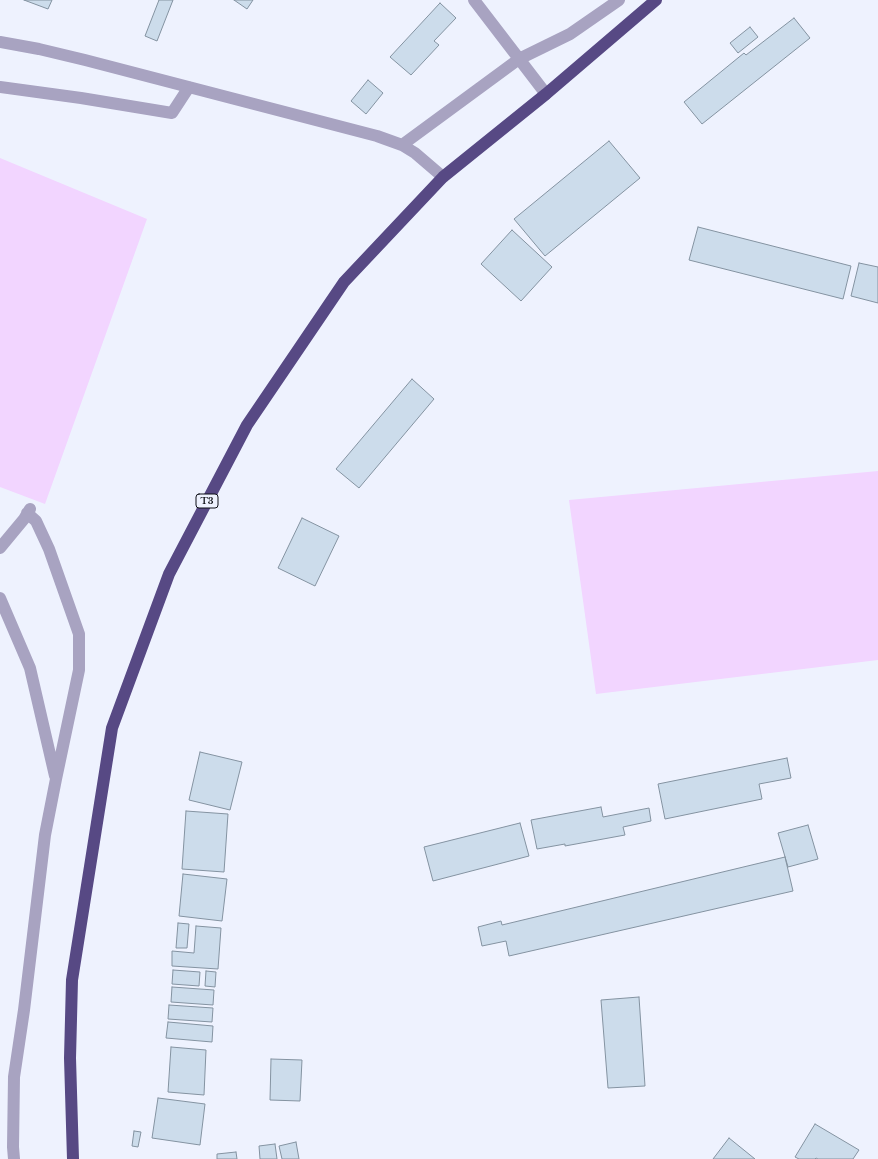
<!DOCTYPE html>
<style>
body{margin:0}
canvas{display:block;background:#eef2fe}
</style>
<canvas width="878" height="1159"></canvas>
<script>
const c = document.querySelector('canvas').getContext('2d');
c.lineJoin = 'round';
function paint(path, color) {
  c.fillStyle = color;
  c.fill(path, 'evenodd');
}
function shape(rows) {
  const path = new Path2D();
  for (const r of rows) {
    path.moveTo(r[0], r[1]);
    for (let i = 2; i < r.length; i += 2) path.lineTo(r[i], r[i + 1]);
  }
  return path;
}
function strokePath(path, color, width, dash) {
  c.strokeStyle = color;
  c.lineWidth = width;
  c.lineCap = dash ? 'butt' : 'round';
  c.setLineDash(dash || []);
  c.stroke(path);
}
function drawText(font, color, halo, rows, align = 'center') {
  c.font = font + ' "Libre Baskerville",serif';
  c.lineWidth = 4;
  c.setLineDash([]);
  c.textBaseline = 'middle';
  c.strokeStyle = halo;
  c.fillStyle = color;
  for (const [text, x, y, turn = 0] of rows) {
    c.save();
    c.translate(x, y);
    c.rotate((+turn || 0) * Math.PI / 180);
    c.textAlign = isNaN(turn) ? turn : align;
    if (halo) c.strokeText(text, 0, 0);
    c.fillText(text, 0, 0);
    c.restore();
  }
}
paint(shape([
 [0,158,147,219,45,504,0,487],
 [878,471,878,660,596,694,569,500]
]), '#f2d5ff');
const building = shape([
 [24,0,52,0,48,9,24,0],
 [159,0,173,0,157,41,145,36,159,0],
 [234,0,253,0,247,9,234,0],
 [440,3,456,18,434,41,439,45,411,75,390,57,440,3],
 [794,18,810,38,702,124,684,102,744,53,746,55,794,18],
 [750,27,758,37,738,53,730,43,750,27],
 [368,80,383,93,366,114,351,101,368,80],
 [609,141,640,178,545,256,514,219,609,141],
 [698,227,851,266,843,299,689,260,698,227],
 [512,230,552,267,521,301,481,264,512,230],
 [859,263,878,267,878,303,851,296,859,263],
 [412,379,434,399,359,488,336,469,412,379],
 [302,518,339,536,315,586,278,568,302,518],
 [200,752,242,762,230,810,189,800,200,752],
 [787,758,791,778,759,784,762,799,665,819,658,784,787,758],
 [601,807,603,817,649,808,651,821,623,827,625,835,565,846,565,844,537,849,531,820,601,807],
 [186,811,228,814,224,872,182,869,186,811],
 [520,823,529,856,433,881,424,847,520,823],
 [808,825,818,859,788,867,778,833,808,825],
 [785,857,793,891,509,956,506,941,482,946,478,927,501,921,502,925,785,857],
 [183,874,227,879,222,921,179,916,183,874],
 [178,923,189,924,187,948,176,948,178,923],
 [196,926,221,928,218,969,172,966,172,951,194,953,196,926],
 [173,970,200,972,199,986,172,984,173,970],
 [206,971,216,972,215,987,205,986,206,971],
 [172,987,214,990,213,1005,171,1002,172,987],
 [639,997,645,1086,608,1088,601,1000,639,997],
 [169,1005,213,1008,212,1022,168,1019,169,1005],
 [168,1022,213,1026,212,1042,166,1038,168,1022],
 [171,1047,206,1050,204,1095,168,1092,171,1047],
 [271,1059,302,1060,300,1101,270,1100,271,1059],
 [158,1098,205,1104,200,1145,152,1138,158,1098],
 [815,1124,859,1150,853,1159,818,1159,816,1158,815,1159,799,1159,795,1157,815,1124],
 [134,1131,141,1132,138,1147,132,1146,134,1131],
 [729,1138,755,1159,713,1159,729,1138],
 [296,1142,299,1159,282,1159,279,1146,296,1142],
 [275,1144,277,1159,260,1159,259,1146,275,1144],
 [236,1152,237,1159,217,1159,217,1154,236,1152]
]);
paint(building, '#ccdceb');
strokePath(building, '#8493a1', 1);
strokePath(shape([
 [474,0,546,94],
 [0,42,39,49,85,60,377,136,402,145,415,153,443,177],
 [0,87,81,98,172,113,189,87],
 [402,145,519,59,570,34,619,0],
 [0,548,24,519,30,509],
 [0,598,30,668,55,776],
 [14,1159,13,1147,14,1077,24,1010,45,835,56,779,79,670,79,634,49,549,36,521,27,513]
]), '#a8a3c1', 12);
strokePath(shape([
 [73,1159,70,1058,72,980,112,728,169,574,247,425,344,282,443,177,546,94,656,0]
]), '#574984', 12);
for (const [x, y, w] of [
 [207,501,22]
]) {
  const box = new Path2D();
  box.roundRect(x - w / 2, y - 7, w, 14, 3);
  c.fillStyle = '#eef2fe';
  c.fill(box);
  strokePath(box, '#0d0f16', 1);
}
drawText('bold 9px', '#0d0f16', null, [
 ["T3",207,501]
]);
</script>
